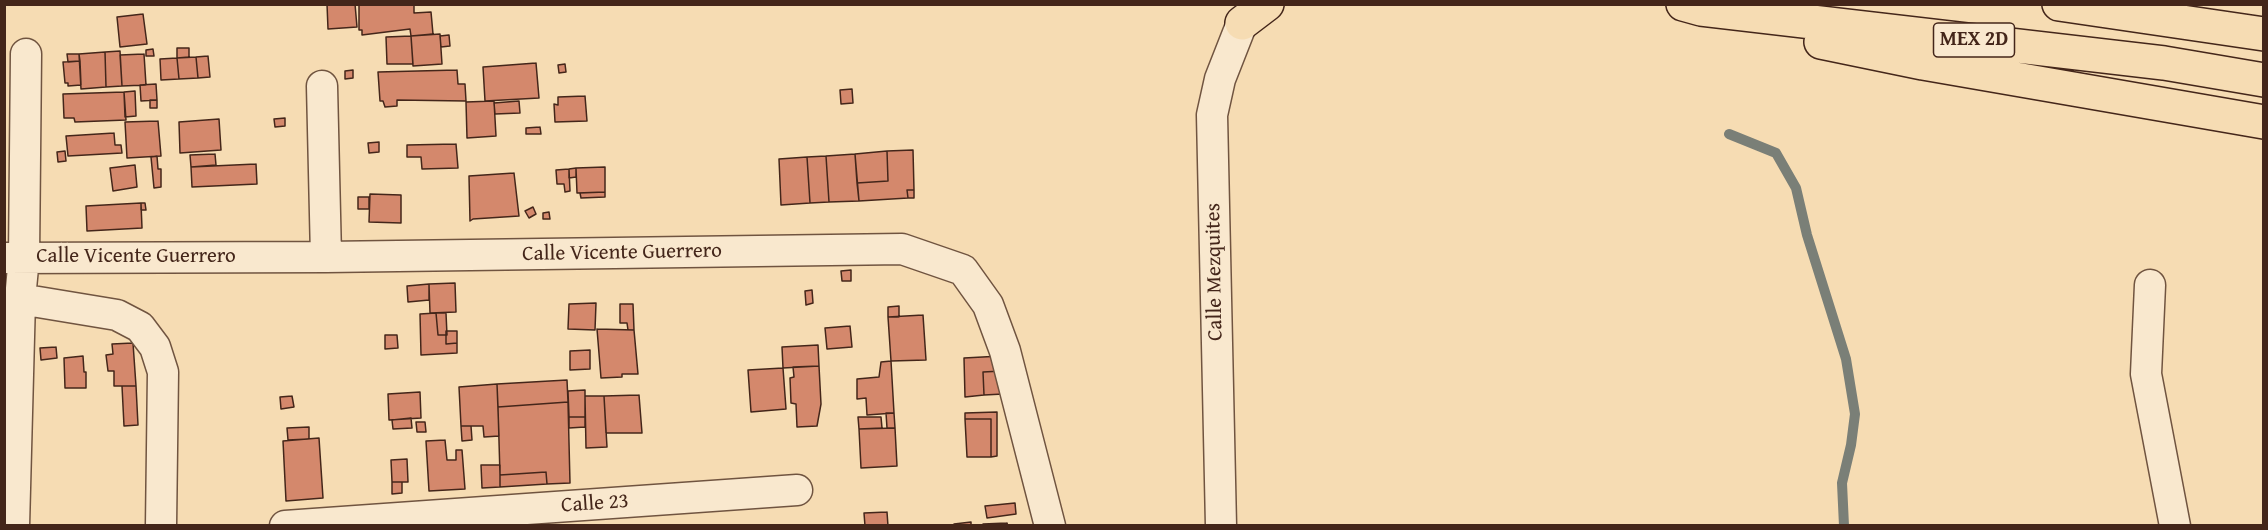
<!DOCTYPE html>
<style>
body{margin:0}
#map{position:relative;width:2268px;height:530px;overflow:hidden;background:#f6dcb3;font-family:"Gentium Book Plus",serif}
canvas{display:block}
.frame{position:absolute;inset:0;border:6px solid #44261a;pointer-events:none}
</style>
<div id="map">
<canvas width="2268" height="530"></canvas>
<div class="frame"></div>
</div>
<script>
const c = document.querySelector('canvas').getContext('2d');
c.lineJoin = 'round';
function shape(rows) {
  const path = new Path2D();
  for (const r of rows) {
    path.moveTo(r[0], r[1]);
    for (let i = 2; i < r.length; i += 2) path.lineTo(r[i], r[i + 1]);
  }
  return path;
}
function strokePath(path, color, width, dash) {
  c.strokeStyle = color;
  c.lineWidth = width;
  c.lineCap = dash ? 'butt' : 'round';
  c.setLineDash(dash || []);
  c.stroke(path);
}
function paint(path, color) {
  c.fillStyle = color;
  c.fill(path, 'evenodd');
}
function drawText(font, color, halo, rows, align = 'center') {
  c.font = font + ' "Gentium Book Plus",serif';
  c.lineWidth = 6;
  c.setLineDash([]);
  c.textBaseline = 'middle';
  c.strokeStyle = halo;
  c.fillStyle = color;
  for (const [text, x, y, turn = 0] of rows) {
    c.save();
    c.translate(x, y);
    c.rotate((+turn || 0) * Math.PI / 180);
    c.textAlign = isNaN(turn) ? turn : align;
    if (halo) c.strokeText(text, 0, 0);
    c.fillText(text, 0, 0);
    c.restore();
  }
}
strokePath(shape([
 [1729,134,1776,153,1796,188,1807,235,1846,359,1855,414,1851,445,1842,483,1844,526]
]), '#7a7f77', 10);
const building = shape([
 [327,4,355,4,357,27,328,29,327,4],
 [359,4,414,4,414,13,431,12,433,34,411,36,410,29,362,35,362,30,359,30,359,4],
 [143,14,147,44,120,47,117,17,143,14],
 [440,34,442,64,413,66,411,36,440,34],
 [449,35,450,46,441,47,440,36,449,35],
 [411,36,413,64,387,64,386,37,411,36],
 [177,48,189,48,189,57,177,58,177,48],
 [153,49,154,56,146,56,146,50,153,49],
 [120,51,122,86,106,87,105,52,120,51],
 [105,52,106,87,81,89,79,54,105,52],
 [67,54,79,54,80,61,68,62,67,54],
 [144,54,146,85,122,86,120,55,144,54],
 [208,56,210,77,198,78,196,57,208,56],
 [196,57,198,78,179,79,177,58,196,57],
 [177,58,179,79,161,80,160,59,177,58],
 [80,61,81,85,68,86,68,83,65,83,63,62,80,61],
 [536,63,539,98,485,101,483,67,536,63],
 [565,64,566,72,559,73,558,65,565,64],
 [353,70,353,78,345,79,345,71,353,70],
 [457,70,458,84,465,84,466,101,397,100,397,106,385,107,383,101,380,101,378,72,457,70],
 [156,84,157,100,141,101,140,85,156,84],
 [852,89,853,103,841,104,840,90,852,89],
 [135,91,136,116,125,117,124,92,135,91],
 [124,92,126,120,75,122,74,118,64,118,63,94,124,92],
 [585,96,587,121,555,122,554,104,558,105,558,97,585,96],
 [150,100,157,100,157,108,150,108,150,100],
 [494,101,496,136,467,138,466,102,494,101],
 [519,101,520,113,495,114,494,103,519,101],
 [285,118,285,126,275,127,274,119,285,118],
 [219,119,221,150,180,153,179,122,219,119],
 [158,121,161,156,127,158,125,122,158,121],
 [540,127,541,134,526,134,526,128,540,127],
 [114,133,115,145,121,145,122,153,68,156,66,136,114,133],
 [379,142,379,152,369,153,368,143,379,142],
 [456,144,458,168,422,169,421,157,407,157,407,145,456,144],
 [913,150,914,190,907,190,908,198,859,201,857,183,888,181,887,151,913,150],
 [65,151,66,161,58,162,57,152,65,151],
 [887,151,888,181,857,183,855,154,887,151],
 [215,154,216,165,191,167,190,155,215,154],
 [855,154,859,201,829,202,826,156,855,154],
 [157,156,158,169,161,169,161,187,154,188,151,157,157,156],
 [826,156,829,202,810,203,807,157,826,156],
 [807,157,810,203,781,205,779,159,807,157],
 [256,164,257,184,192,187,191,167,256,164],
 [135,165,137,187,113,191,110,168,135,165],
 [605,167,605,192,577,193,576,168,605,167],
 [576,168,576,177,569,178,569,169,576,168],
 [569,169,570,191,565,192,564,184,557,184,556,170,569,169],
 [514,173,519,216,473,219,470,221,469,176,514,173],
 [907,190,914,190,914,198,908,198,907,190],
 [605,192,605,197,581,198,580,193,605,192],
 [370,194,401,195,401,223,369,222,370,194],
 [358,197,369,197,369,209,358,209,358,197],
 [141,203,145,203,146,210,141,210,141,203],
 [141,203,142,228,87,231,86,206,141,203],
 [533,207,536,214,529,218,525,211,533,207],
 [549,212,550,219,543,219,543,213,549,212],
 [851,270,851,281,842,281,841,271,851,270],
 [455,283,456,312,430,313,429,284,455,283],
 [429,284,429,300,408,302,407,286,429,284],
 [812,290,813,303,806,305,805,291,812,290],
 [596,303,595,330,568,329,569,304,596,303],
 [620,304,633,304,634,330,628,330,627,323,620,323,620,304],
 [899,306,899,317,888,317,888,307,899,306],
 [436,313,446,313,447,335,438,335,436,313],
 [436,313,438,335,446,335,446,344,457,343,457,353,421,355,420,314,436,313],
 [923,315,926,360,891,361,888,317,923,315],
 [850,326,852,347,827,349,825,328,850,326],
 [597,329,634,330,638,374,622,374,622,377,601,378,597,329],
 [446,331,457,331,457,343,446,344,446,331],
 [385,335,397,335,398,348,385,349,385,335],
 [133,343,136,386,114,386,114,371,108,371,106,355,113,354,112,344,133,343],
 [818,345,819,366,783,368,782,347,818,345],
 [56,347,57,358,41,360,40,348,56,347],
 [590,350,590,369,570,370,570,351,590,350],
 [83,356,84,372,86,372,86,388,65,388,64,358,83,356],
 [1001,356,1002,371,983,372,984,395,965,397,964,358,1001,356],
 [891,361,894,413,867,415,866,398,857,399,857,379,879,377,881,362,891,361],
 [819,366,821,404,817,426,797,427,796,404,791,403,790,378,794,377,793,367,819,366],
 [783,368,786,409,751,412,748,370,783,368],
 [1002,371,1003,394,984,395,983,372,1002,371],
 [567,380,568,402,498,407,497,384,567,380],
 [497,384,499,436,484,437,483,426,461,426,459,387,497,384],
 [122,386,136,386,138,425,124,426,122,386],
 [585,390,585,417,569,417,568,391,585,390],
 [420,392,421,418,389,420,388,394,420,392],
 [639,395,642,433,606,433,604,396,639,395],
 [292,396,294,407,281,409,280,397,292,396],
 [585,396,604,396,607,447,586,448,585,396],
 [568,402,570,483,547,484,546,472,500,475,498,407,568,402],
 [997,412,997,456,991,457,991,419,965,419,965,413,997,412],
 [886,413,894,413,895,428,887,428,886,413],
 [569,417,585,417,585,427,569,428,569,417],
 [858,417,881,417,882,428,859,429,858,417],
 [411,418,412,428,393,429,392,420,411,418],
 [965,419,991,419,991,457,967,457,965,419],
 [416,422,425,422,426,432,417,432,416,422],
 [461,426,471,426,472,440,462,441,461,426],
 [309,427,309,439,288,440,287,428,309,427],
 [895,428,897,466,861,468,859,429,895,428],
 [319,438,323,498,286,501,283,441,319,438],
 [445,440,447,460,456,460,456,450,462,450,465,489,429,491,426,441,445,440],
 [407,459,408,482,392,482,391,460,407,459],
 [481,465,500,465,500,487,482,488,481,465],
 [546,472,547,484,500,487,500,475,546,472],
 [392,482,402,482,402,493,392,494,392,482],
 [1015,503,1016,514,987,518,985,506,1015,503],
 [887,512,888,526,865,526,864,513,887,512],
 [971,522,971,526,954,526,954,524,971,522],
 [1007,523,1008,526,983,524,1007,523]
]);
paint(building, '#d4886c');
strokePath(building, '#44261a', 1.5);
const street = shape([
 [322,86,326,257],
 [4,258,326,257,902,249,963,270,988,305,1005,351,1050,526],
 [2150,285,2146,374,2175,526],
 [20,299,117,315,140,327,155,347,163,372,161,526],
 [14,526,20,299,24,257,26,54],
 [285,526,797,490],
 [1221,526,1212,115,1220,79,1242,23]
]);
const highway = shape([
 [1683,4,1701,9,2164,63,2264,80],
 [2059,4,2264,34],
 [1242,23,1267,4],
 [1821,42,1923,63,2264,122]
]);
strokePath(street, '#705440', 33);
strokePath(highway, '#44261a', 36);
strokePath(street, '#f9e8ce', 30);
strokePath(highway, '#f6dcb3', 33);
for (const [x, y, w] of [
 [1974,40,81]
]) {
  const box = new Path2D();
  box.roundRect(x - w / 2, y - 17, w, 34, 4.5);
  c.fillStyle = '#f9e8ce';
  c.fill(box);
  strokePath(box, '#44261a', 1.5);
}
drawText('bold 20px', '#44261a', null, [
 ["MEX 2D",1974,40]
]);
drawText('21px', '#44261a', '#f9e8ce', [
 ["Calle Vicente Guerrero",622,253,-1],
 ["Calle Vicente Guerrero",136,257],
 ["Calle Mezquites",1215,272,-91],
 ["Calle 23",595,504,-4]
]);
</script>
